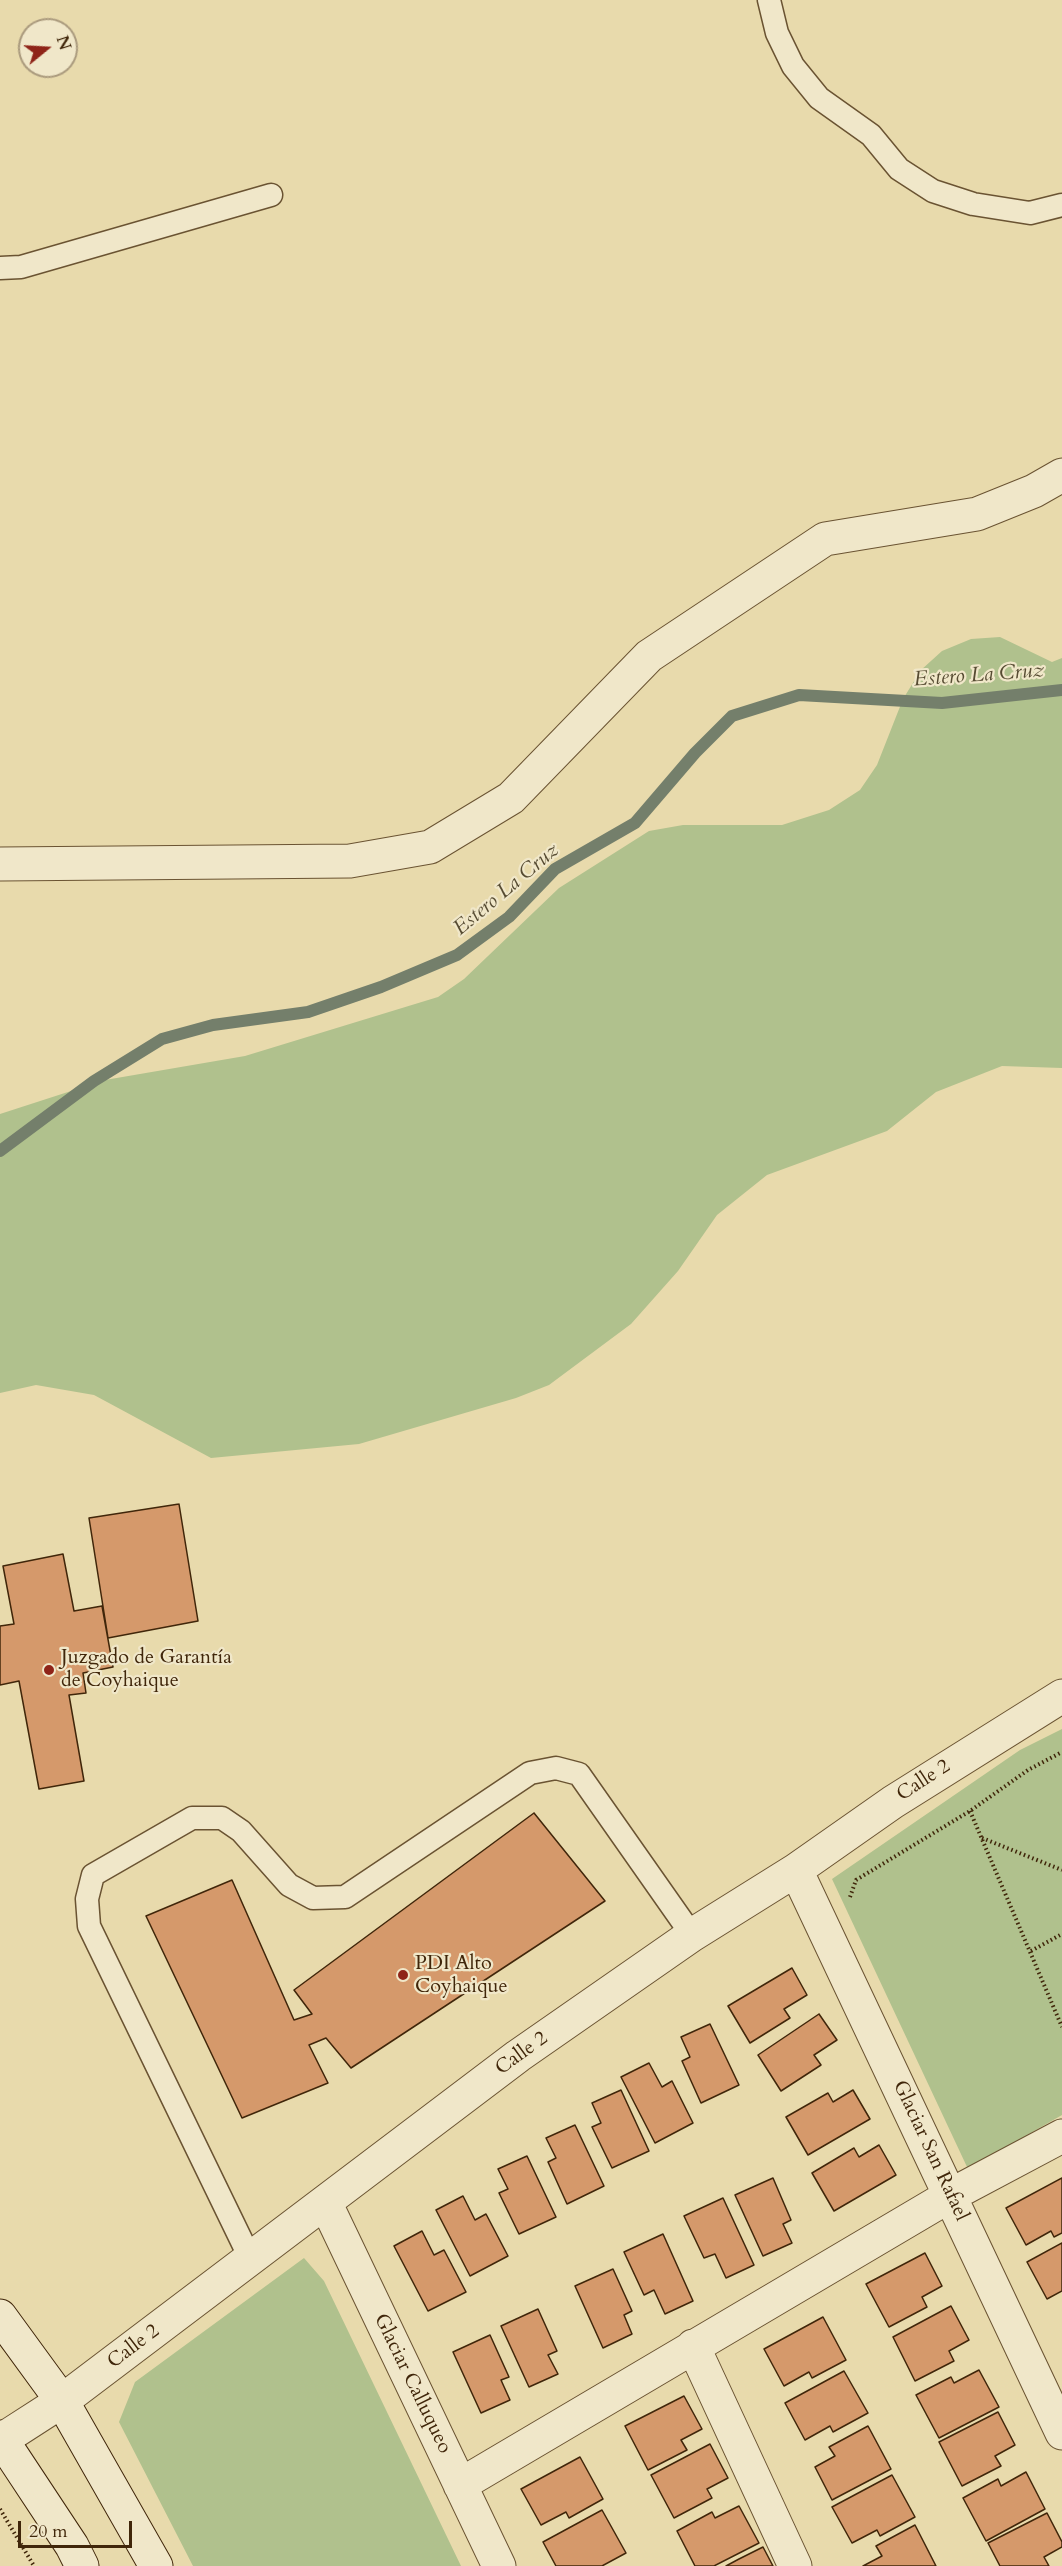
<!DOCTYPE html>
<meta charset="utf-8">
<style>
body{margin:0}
#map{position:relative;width:1062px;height:2566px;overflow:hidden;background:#e8daac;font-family:Cardo,serif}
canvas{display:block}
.north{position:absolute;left:18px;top:18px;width:60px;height:60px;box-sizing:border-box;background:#f0e7c9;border:2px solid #aa9a7d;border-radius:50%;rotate:72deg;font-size:16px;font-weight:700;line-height:24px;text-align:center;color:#40260a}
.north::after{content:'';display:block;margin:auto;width:21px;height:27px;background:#8f2418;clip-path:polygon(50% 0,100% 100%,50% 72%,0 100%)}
.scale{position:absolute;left:18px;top:2521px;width:114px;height:27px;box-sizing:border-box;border:3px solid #40260a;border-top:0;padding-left:8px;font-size:18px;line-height:21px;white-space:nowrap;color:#40260a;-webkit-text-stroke:4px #f0e7c9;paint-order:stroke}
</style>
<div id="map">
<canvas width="1062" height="2566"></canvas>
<div class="north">N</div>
<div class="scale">20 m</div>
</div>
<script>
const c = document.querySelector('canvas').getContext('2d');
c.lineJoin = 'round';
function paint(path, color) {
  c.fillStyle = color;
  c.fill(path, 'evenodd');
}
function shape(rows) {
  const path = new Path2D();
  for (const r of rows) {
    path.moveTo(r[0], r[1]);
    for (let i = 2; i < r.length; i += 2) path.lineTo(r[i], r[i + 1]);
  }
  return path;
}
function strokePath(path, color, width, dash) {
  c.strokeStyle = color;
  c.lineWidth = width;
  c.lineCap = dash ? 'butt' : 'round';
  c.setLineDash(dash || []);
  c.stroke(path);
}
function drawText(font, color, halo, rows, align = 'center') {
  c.font = font + ' Cardo,serif';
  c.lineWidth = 4.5;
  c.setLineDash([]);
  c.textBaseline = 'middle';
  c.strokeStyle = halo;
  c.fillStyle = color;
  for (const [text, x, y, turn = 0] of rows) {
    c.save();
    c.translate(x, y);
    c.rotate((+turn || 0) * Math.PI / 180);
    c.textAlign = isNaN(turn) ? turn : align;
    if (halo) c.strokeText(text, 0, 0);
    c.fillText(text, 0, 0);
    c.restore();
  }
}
paint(shape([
 [1000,637,1052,662,1062,658,1062,1068,1002,1066,936,1092,887,1131,767,1175,717,1215,678,1271,631,1324,549,1385,516,1398,359,1444,211,1458,94,1395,36,1385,0,1393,0,1114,105,1080,245,1056,438,997,464,979,559,888,649,831,683,825,782,825,829,810,860,790,877,765,903,699,921,670,942,651,971,639],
 [1062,1729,1062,2115,968,2169,832,1879,1020,1750],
 [304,2258,324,2281,461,2566,193,2566,119,2422,135,2382]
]), '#b0c18d');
strokePath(shape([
 [0,1151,94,1081,162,1039,213,1025,308,1012,381,987,457,955,509,917,555,869,635,823,695,753,732,716,799,695,942,703,1062,690]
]), '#747f6b', 12);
const building = shape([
 [179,1504,198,1621,108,1638,89,1518,179,1504],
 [63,1554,74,1611,102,1606,113,1667,83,1673,86,1693,69,1695,84,1781,39,1789,19,1681,0,1685,0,1626,14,1624,3,1566,63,1554],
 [534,1813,605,1901,351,2068,326,2038,309,2045,328,2083,242,2118,146,1916,232,1880,294,2020,312,2014,294,1990,534,1813],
 [792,1968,807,1995,784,2009,790,2018,750,2043,728,2006,792,1968],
 [819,2014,837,2040,814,2055,821,2065,781,2091,758,2055,819,2014],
 [710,2024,739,2085,701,2103,682,2061,690,2057,681,2037,710,2024],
 [649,2063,662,2087,672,2081,693,2123,655,2143,621,2077,649,2063],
 [621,2090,649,2151,612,2168,592,2127,601,2123,592,2103,621,2090],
 [853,2090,870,2119,808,2155,786,2117,828,2093,833,2102,853,2090],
 [575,2125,604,2186,567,2204,548,2162,556,2158,546,2138,575,2125],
 [879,2145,896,2175,834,2211,812,2173,854,2148,859,2157,879,2145],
 [527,2156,556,2217,519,2234,499,2193,508,2189,498,2169,527,2156],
 [773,2178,791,2220,783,2224,792,2243,763,2256,735,2195,773,2178],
 [1062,2178,1062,2233,1054,2237,1051,2231,1026,2245,1006,2208,1062,2178],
 [463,2196,475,2220,486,2214,508,2256,470,2276,436,2210,463,2196],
 [723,2198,754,2265,726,2278,715,2254,704,2258,684,2216,723,2198],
 [422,2231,434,2255,444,2250,466,2292,428,2311,394,2246,422,2231],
 [663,2234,693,2301,665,2314,654,2290,644,2295,624,2252,663,2234],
 [1062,2243,1062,2291,1047,2299,1027,2262,1062,2243],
 [925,2253,942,2286,922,2297,927,2307,889,2327,866,2284,925,2253],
 [613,2269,632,2311,624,2315,632,2334,603,2348,575,2286,613,2269],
 [951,2306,969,2340,949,2351,954,2361,915,2381,893,2337,951,2306],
 [538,2309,557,2351,548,2355,558,2374,529,2387,501,2326,538,2309],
 [823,2317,846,2360,812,2378,809,2372,784,2386,764,2349,823,2317],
 [490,2335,509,2377,501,2380,510,2400,481,2413,453,2352,490,2335],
 [979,2370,999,2407,939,2438,916,2395,951,2377,954,2383,979,2370],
 [844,2371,868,2413,833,2432,830,2426,805,2440,785,2403,844,2371],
 [684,2396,702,2429,681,2440,687,2450,648,2470,625,2426,684,2396],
 [998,2412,1015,2445,995,2456,1001,2466,962,2486,939,2442,998,2412],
 [868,2426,891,2469,832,2500,815,2467,835,2456,829,2447,868,2426],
 [710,2444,728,2478,707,2489,712,2498,674,2518,651,2475,710,2444],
 [580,2457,603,2499,569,2518,566,2512,541,2525,521,2489,580,2457],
 [1026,2472,1045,2509,986,2541,963,2498,998,2479,1001,2486,1026,2472],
 [892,2475,915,2517,880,2536,877,2530,852,2543,832,2507,892,2475],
 [739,2506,759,2543,714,2566,695,2566,677,2531,712,2512,715,2518,739,2506],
 [602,2510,626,2553,602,2566,556,2566,543,2542,602,2510],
 [1047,2513,1062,2542,1062,2547,1044,2557,1049,2566,1000,2566,988,2543,1047,2513],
 [915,2525,936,2566,863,2566,882,2556,876,2546,915,2525],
 [763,2547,773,2566,726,2566,739,2559,763,2547]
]);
paint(building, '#d5996b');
strokePath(building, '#40260a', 1.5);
const service = shape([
 [769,0,777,33,793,66,819,98,871,135,899,169,933,191,973,204,1030,213,1062,205],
 [0,268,21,267,271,195],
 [250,2258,89,1926,87,1899,93,1875,192,1818,222,1818,241,1831,289,1885,313,1898,345,1897,530,1773,556,1768,579,1774,692,1935]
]);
const minor = shape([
 [0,864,350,861,430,847,511,798,649,656,825,539,977,514,1034,491,1062,475],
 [796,1870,1062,2433],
 [325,2202,499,2566],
 [693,2346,795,2566],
 [0,2441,62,2401,518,2056,692,1935,796,1870,893,1802,1062,1696],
 [460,2485,951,2195,1062,2136]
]);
const secondary = shape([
 [0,2316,62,2401,156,2566],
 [0,2437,72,2546,82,2566]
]);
strokePath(service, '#6a5332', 25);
strokePath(minor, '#6a5332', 35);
strokePath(secondary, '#40260a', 35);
strokePath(shape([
 [970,1811,1062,2027],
 [982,1838,1062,1870],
 [850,1897,856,1880,970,1811,1028,1770,1062,1752],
 [1031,1951,1062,1934],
 [0,2509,34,2566]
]), '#40260a', 4, [1.5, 3]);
strokePath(service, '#f0e7c9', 22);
strokePath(minor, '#f0e7c9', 33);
strokePath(secondary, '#f0e7c9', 33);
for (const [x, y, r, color] of [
 [49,1670,6,"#8f2418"],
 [403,1975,6,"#8f2418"]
]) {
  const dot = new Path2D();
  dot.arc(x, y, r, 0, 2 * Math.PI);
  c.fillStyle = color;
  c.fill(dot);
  strokePath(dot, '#f0e7c9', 2);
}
drawText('20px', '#40260a', '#f0e7c9', [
 ["Juzgado de Garantía",61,1658],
 ["de Coyhaique",61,1681],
 ["PDI Alto",415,1964],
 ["Coyhaique",415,1987]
], 'left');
drawText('20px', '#40260a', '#f0e7c9', [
 ["Calle 2",924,1781,-33],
 ["Calle 2",522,2054,-36],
 ["Glaciar San Rafael",930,2151,65],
 ["Calle 2",134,2347,-37],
 ["Glaciar Calluqueo",412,2384,64]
]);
drawText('italic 21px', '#564b32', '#f0e7c9', [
 ["Estero La Cruz",979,676,-4],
 ["Estero La Cruz",507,890,-40]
]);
</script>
